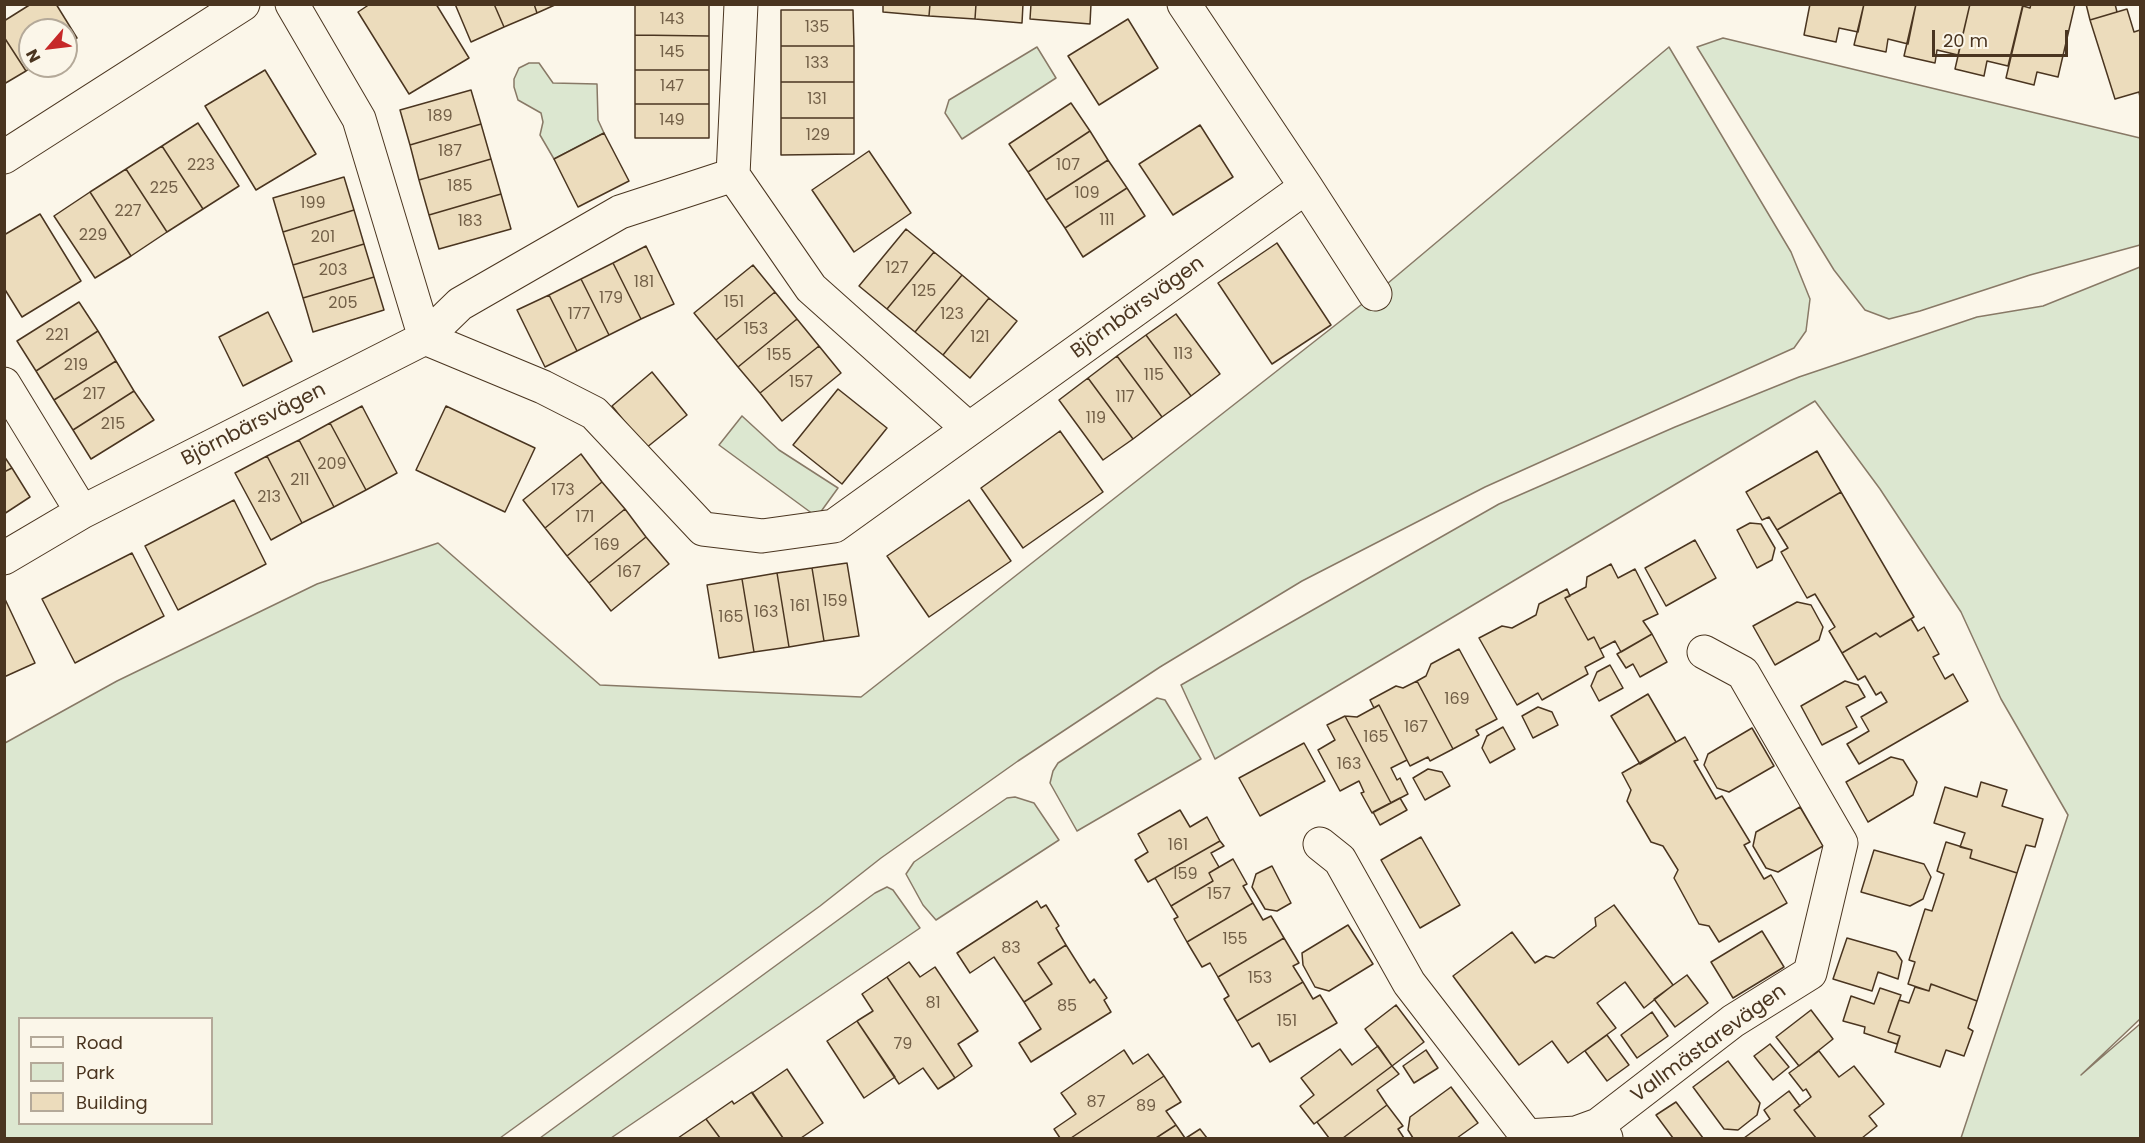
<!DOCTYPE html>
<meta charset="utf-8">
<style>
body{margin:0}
#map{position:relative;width:2145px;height:1143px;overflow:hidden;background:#fbf6e9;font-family:Poppins,sans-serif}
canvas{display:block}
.frame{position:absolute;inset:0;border:6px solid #4a3520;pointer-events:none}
.legend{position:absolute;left:18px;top:1017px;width:195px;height:108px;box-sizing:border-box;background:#fbf6e9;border:2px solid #b4a999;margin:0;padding:8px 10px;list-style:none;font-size:18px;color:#4a3520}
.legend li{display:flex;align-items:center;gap:12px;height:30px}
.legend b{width:30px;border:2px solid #b4a999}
.north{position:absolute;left:18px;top:18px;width:60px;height:60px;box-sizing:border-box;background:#fbf6e9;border:2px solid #b4a999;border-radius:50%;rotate:242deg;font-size:16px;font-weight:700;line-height:24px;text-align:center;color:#4a3520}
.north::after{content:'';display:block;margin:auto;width:21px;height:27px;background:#c62828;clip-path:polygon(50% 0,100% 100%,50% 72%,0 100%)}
.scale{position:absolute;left:1932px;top:30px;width:136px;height:27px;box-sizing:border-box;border:3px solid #4a3520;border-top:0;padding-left:8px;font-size:18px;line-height:21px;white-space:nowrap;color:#4a3520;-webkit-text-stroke:4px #fbf6e9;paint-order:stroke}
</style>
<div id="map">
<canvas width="2145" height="1143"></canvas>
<div class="frame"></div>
<ul class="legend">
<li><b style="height:8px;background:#fbf6e9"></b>Road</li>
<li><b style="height:16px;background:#dce7d0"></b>Park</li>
<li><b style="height:16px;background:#ecdcbc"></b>Building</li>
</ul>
<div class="north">N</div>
<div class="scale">20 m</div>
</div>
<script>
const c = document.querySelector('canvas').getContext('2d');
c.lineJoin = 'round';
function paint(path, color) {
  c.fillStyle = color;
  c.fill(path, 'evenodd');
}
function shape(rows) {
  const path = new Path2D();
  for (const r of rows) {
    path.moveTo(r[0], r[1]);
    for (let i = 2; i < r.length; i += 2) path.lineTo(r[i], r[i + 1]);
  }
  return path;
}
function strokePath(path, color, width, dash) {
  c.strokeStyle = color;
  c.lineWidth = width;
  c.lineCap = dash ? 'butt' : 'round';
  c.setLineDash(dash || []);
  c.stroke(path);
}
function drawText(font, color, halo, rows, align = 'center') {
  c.font = font + ' Poppins,sans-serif';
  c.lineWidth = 4.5;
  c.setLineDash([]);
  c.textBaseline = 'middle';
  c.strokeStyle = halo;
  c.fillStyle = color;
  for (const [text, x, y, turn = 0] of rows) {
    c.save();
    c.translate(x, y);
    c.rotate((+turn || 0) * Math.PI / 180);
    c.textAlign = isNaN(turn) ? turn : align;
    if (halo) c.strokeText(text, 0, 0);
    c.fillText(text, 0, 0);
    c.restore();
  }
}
const green = shape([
 [1723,38,2140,138,2140,245,2030,275,1920,311,1889,319,1865,310,1834,270,1697,47,1723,38],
 [1037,47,1056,78,962,139,945,113,949,100,1037,47],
 [1669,47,1791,252,1810,299,1806,331,1794,348,1485,487,1302,581,1160,667,1018,761,881,858,820,906,500,1138,5,1138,5,743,117,681,317,584,438,543,600,685,861,697,1375,294,1669,47],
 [20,1018,212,1018,212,1124,20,1124,20,1018],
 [529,63,539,63,553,83,597,84,598,120,604,133,554,159,540,135,543,122,541,113,518,100,514,87,514,79,519,68,529,63],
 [2140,267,2140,1019,2081,1075,2140,1024,2140,1138,1961,1138,2068,815,2001,699,1961,612,1880,489,1815,401,1215,759,1181,685,1499,504,1675,427,1799,377,1977,317,2043,306,2140,267],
 [742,416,779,450,838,488,817,517,719,445,742,416],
 [1157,698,1165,700,1201,759,1077,831,1050,783,1053,771,1058,763,1157,698],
 [1015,797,1034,803,1059,840,936,920,923,905,906,874,914,862,1007,798,1015,797],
 [887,887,893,890,920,928,611,1138,540,1138,875,893,887,887]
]);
paint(green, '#dce7d0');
strokePath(green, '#887966', 1.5);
const building = shape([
 [31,4,56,4,77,38,66,45,66,30,30,30,30,66,33,66,26,71,4,37,4,21,31,4],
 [370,4,436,4,469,58,409,94,358,12,370,4],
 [455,4,494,4,504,27,471,42,455,4],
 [494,4,534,4,537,13,504,27,494,4],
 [534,4,557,4,537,13,534,4],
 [635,4,709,4,709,36,635,35,635,4],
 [883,4,930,4,929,16,883,12,883,4],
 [930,4,976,4,975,19,929,16,930,4],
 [976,4,1023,4,1022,23,975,19,976,4],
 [1031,4,1091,4,1090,24,1030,19,1031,4],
 [1810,4,1864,4,1858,32,1839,28,1836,42,1804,35,1810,4],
 [1864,4,1916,4,1908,44,1888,39,1886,52,1854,45,1864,4],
 [1916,4,1970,4,1958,55,1937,50,1935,63,1904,56,1916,4],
 [1970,4,2023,4,2008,66,1987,61,1984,76,1955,69,1970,4],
 [2031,4,2075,4,2058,77,2037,72,2034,85,2006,78,2023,6,2030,8,2031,4],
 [2086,4,2115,4,2117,12,2090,20,2086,4],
 [2127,9,2134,32,2140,30,2140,97,2139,92,2115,99,2090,20,2127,9],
 [781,10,853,10,854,46,781,46,781,10],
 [1128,19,1158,68,1099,105,1068,56,1128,19],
 [635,35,709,36,709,70,635,70,635,35],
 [4,37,26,71,4,84,4,37],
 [781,46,854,46,854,82,781,82,781,46],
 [265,70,316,154,256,190,205,106,265,70],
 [635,70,709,70,709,104,635,104,635,70],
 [781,82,854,82,854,118,781,118,781,82],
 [471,90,481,124,410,145,400,110,471,90],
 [1071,103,1090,131,1028,172,1009,144,1071,103],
 [635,104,709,104,709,138,635,138,635,104],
 [781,118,854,118,854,154,781,155,781,118],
 [198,123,239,186,203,209,162,146,198,123],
 [481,124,491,159,419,180,410,145,481,124],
 [1200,125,1233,177,1173,215,1139,164,1200,125],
 [1090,131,1108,160,1046,200,1028,172,1090,131],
 [604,133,629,181,578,207,554,159,604,133],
 [162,146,203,209,167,232,126,169,162,146],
 [869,151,911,213,854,252,812,190,869,151],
 [491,159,501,194,429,215,419,180,491,159],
 [1108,160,1127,188,1065,228,1046,200,1108,160],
 [126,169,167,232,131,256,90,192,126,169],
 [344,177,354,210,283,232,273,198,344,177],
 [1127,188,1145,216,1083,257,1065,228,1127,188],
 [90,192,131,256,95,278,54,216,90,192],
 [501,194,511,229,439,249,429,215,501,194],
 [354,210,364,244,293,265,283,232,354,210],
 [40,214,81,281,22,317,4,288,4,235,40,214],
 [906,229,934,252,887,309,859,286,906,229],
 [1277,243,1331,325,1272,364,1218,283,1277,243],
 [364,244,374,277,303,298,293,265,364,244],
 [646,246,674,304,641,319,613,263,646,246],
 [934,252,962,275,915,332,887,309,934,252],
 [613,263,641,319,609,335,581,279,613,263],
 [753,265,775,292,716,340,694,313,753,265],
 [962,275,989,298,943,355,915,332,962,275],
 [374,277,384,310,313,332,303,298,374,277],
 [581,279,609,335,577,351,549,295,581,279],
 [775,292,797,319,738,367,716,340,775,292],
 [549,295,577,351,545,367,517,310,549,295],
 [989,298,1017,321,970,378,943,355,989,298],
 [79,302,98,331,36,371,17,341,79,302],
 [268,312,292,361,243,386,219,337,268,312],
 [1176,314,1220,374,1191,396,1146,335,1176,314],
 [797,319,819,346,760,393,738,367,797,319],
 [98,331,116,361,54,400,36,371,98,331],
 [1146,335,1191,396,1162,417,1117,356,1146,335],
 [819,346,841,373,782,421,760,393,819,346],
 [1117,356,1162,417,1133,439,1088,378,1117,356],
 [116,361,134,391,73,430,54,400,116,361],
 [652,372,687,415,646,448,612,406,652,372],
 [1088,378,1133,439,1103,460,1059,400,1088,378],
 [838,389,887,428,842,484,793,445,838,389],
 [134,391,154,420,91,459,73,430,134,391],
 [362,406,397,473,366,490,330,423,362,406],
 [446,406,535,448,505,512,416,470,446,406],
 [330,423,366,490,334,507,299,440,330,423],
 [1060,431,1103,492,1023,548,981,488,1060,431],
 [299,440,334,507,302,523,267,456,299,440],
 [1817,451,1841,492,1777,530,1769,517,1762,520,1746,492,1817,451],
 [581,454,602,482,545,528,523,500,581,454],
 [4,456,12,468,4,472,4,456],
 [267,456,302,523,271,540,235,473,267,456],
 [12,468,30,497,4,514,4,472,12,468],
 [602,482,625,509,567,556,545,528,602,482],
 [1841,492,1914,617,1880,637,1876,633,1842,653,1829,631,1835,627,1815,594,1807,598,1781,552,1788,548,1777,530,1841,492],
 [234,500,266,564,178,610,145,546,234,500],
 [969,500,1011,561,929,617,887,556,969,500],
 [625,509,646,537,589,583,567,556,625,509],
 [1750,523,1761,524,1775,548,1772,560,1757,568,1737,530,1750,523],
 [646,537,669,564,611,611,589,583,646,537],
 [1695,540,1716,578,1666,606,1645,568,1695,540],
 [132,553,164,616,75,663,42,599,132,553],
 [847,563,859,636,824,641,812,568,847,563],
 [1611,564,1618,578,1635,569,1658,614,1643,621,1652,634,1621,652,1615,641,1600,649,1594,637,1588,640,1565,598,1586,587,1587,577,1611,564],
 [812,568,824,641,789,647,777,573,812,568],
 [777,573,789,647,754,652,742,579,777,573],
 [742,579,754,652,719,658,707,585,742,579],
 [1567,589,1570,596,1565,598,1588,640,1594,637,1604,657,1585,667,1588,674,1542,700,1538,693,1517,705,1479,638,1502,626,1512,628,1536,615,1539,604,1567,589],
 [4,597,35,663,4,677,4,597],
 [1797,602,1811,605,1823,627,1819,640,1775,665,1753,626,1797,602],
 [1911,619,1918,631,1924,627,1939,654,1933,657,1945,679,1953,674,1968,701,1859,764,1847,744,1869,731,1861,717,1887,702,1881,692,1876,695,1865,676,1858,680,1842,653,1876,633,1880,637,1911,619],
 [1652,634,1667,662,1640,677,1633,664,1626,668,1617,654,1652,634],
 [1459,649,1497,719,1476,730,1479,735,1453,749,1417,681,1426,676,1431,664,1459,649],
 [1610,665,1623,688,1599,701,1591,686,1597,672,1610,665],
 [1417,681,1453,749,1430,761,1428,757,1410,766,1379,705,1374,708,1370,700,1396,686,1403,688,1417,681],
 [1845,681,1858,685,1865,697,1846,707,1857,727,1822,745,1801,706,1845,681],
 [1648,694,1676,742,1640,764,1611,716,1648,694],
 [1379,705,1407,760,1391,768,1397,780,1400,778,1408,794,1391,803,1345,716,1357,717,1379,705],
 [1538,707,1552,712,1558,725,1533,738,1522,716,1538,707],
 [1345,716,1391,803,1372,813,1361,793,1364,792,1359,781,1340,791,1318,750,1335,740,1327,725,1345,716],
 [1503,727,1515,749,1490,763,1482,748,1487,736,1503,727],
 [1752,728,1774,766,1729,792,1717,788,1704,765,1708,754,1752,728],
 [1685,737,1698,760,1694,761,1716,799,1722,796,1750,842,1744,845,1764,879,1771,875,1787,903,1719,942,1709,926,1699,924,1674,878,1678,870,1663,846,1651,842,1627,801,1631,790,1622,773,1685,737],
 [1304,743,1325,781,1260,816,1239,778,1304,743],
 [1891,757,1903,760,1917,782,1913,795,1868,822,1846,782,1891,757],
 [1428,769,1442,772,1450,786,1425,800,1413,778,1428,769],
 [1981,782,2007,790,2002,806,2043,819,2035,847,2026,845,2017,873,1970,858,1972,850,1960,847,1965,833,1934,823,1945,787,1977,797,1981,782],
 [1400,798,1407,810,1380,825,1373,812,1400,798],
 [1800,807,1823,846,1778,872,1766,868,1753,846,1756,832,1800,807],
 [1180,810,1190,827,1207,817,1220,841,1148,882,1135,860,1148,852,1138,834,1180,810],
 [1421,837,1460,905,1420,928,1381,860,1421,837],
 [1220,841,1224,846,1211,853,1219,867,1209,873,1213,881,1171,906,1155,878,1220,841],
 [1946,842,1972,850,1970,858,2017,873,1977,1001,1931,984,1929,991,1908,984,1915,962,1909,960,1925,909,1932,911,1944,874,1937,871,1946,842],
 [1874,850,1924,864,1931,877,1923,899,1910,906,1861,892,1874,850],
 [1233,859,1247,884,1243,886,1253,903,1187,942,1174,919,1178,917,1171,906,1213,881,1209,873,1233,859],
 [1272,866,1291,903,1277,911,1265,909,1252,887,1256,874,1272,866],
 [1037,901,1041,908,1046,905,1059,926,1056,928,1066,945,1038,963,1052,984,1024,1002,994,957,970,973,957,953,1037,901],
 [1253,903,1263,920,1271,916,1284,938,1218,977,1210,963,1202,967,1187,942,1253,903],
 [1614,905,1673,985,1644,1008,1625,982,1597,1003,1616,1028,1568,1063,1552,1041,1519,1065,1453,976,1512,932,1535,963,1546,956,1554,958,1596,926,1595,918,1614,905],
 [1348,925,1373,964,1329,991,1315,987,1303,965,1302,953,1348,925],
 [1762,931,1784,967,1733,998,1711,962,1762,931],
 [1284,938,1299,963,1293,966,1303,982,1237,1021,1224,999,1229,996,1218,977,1284,938],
 [1847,938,1896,952,1902,961,1898,979,1878,972,1872,991,1833,979,1847,938],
 [1066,945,1090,983,1094,979,1107,998,1104,1000,1111,1012,1031,1062,1019,1043,1041,1029,1024,1002,1052,984,1038,963,1066,945],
 [909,962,920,977,935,967,978,1031,958,1044,972,1066,955,1078,887,977,909,962],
 [1687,975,1708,1003,1675,1027,1654,999,1687,975],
 [887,977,955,1078,938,1089,923,1068,899,1084,857,1021,873,1011,862,994,887,977],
 [1303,982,1313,999,1320,995,1337,1023,1270,1062,1259,1043,1252,1047,1237,1021,1303,982],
 [1931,984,1977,1001,1968,1028,1973,1031,1964,1056,1946,1050,1940,1067,1895,1052,1900,1036,1888,1032,1899,1000,1909,1003,1915,987,1929,991,1931,984],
 [1880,988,1901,995,1888,1032,1900,1036,1897,1044,1864,1033,1865,1027,1843,1021,1851,996,1874,1004,1880,988],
 [1396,1005,1424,1042,1392,1066,1365,1029,1396,1005],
 [1811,1010,1833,1039,1799,1066,1776,1037,1811,1010],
 [1652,1012,1668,1036,1637,1058,1621,1035,1652,1012],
 [857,1021,895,1077,864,1098,827,1041,857,1021],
 [1607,1035,1629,1065,1607,1081,1585,1051,1607,1035],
 [1770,1044,1789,1067,1773,1080,1754,1056,1770,1044],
 [1378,1046,1392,1066,1314,1124,1300,1106,1314,1095,1301,1078,1340,1049,1352,1065,1378,1046],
 [1124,1050,1133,1064,1148,1054,1164,1076,1071,1138,1060,1138,1054,1129,1076,1114,1061,1093,1124,1050],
 [1426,1050,1438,1068,1414,1083,1403,1066,1426,1050],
 [1819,1051,1839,1077,1854,1066,1884,1104,1869,1116,1877,1126,1862,1138,1816,1138,1794,1110,1811,1097,1806,1089,1803,1091,1789,1073,1819,1051],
 [1728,1061,1760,1103,1757,1115,1738,1130,1724,1129,1693,1087,1728,1061],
 [1392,1066,1399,1074,1377,1090,1387,1105,1343,1138,1329,1138,1317,1122,1392,1066],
 [787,1069,823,1123,801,1138,783,1138,752,1093,787,1069],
 [1164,1076,1181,1102,1166,1111,1176,1125,1156,1138,1071,1138,1164,1076],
 [1451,1087,1478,1123,1457,1138,1413,1138,1408,1130,1410,1117,1451,1087],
 [1789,1091,1800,1106,1794,1110,1816,1138,1744,1138,1770,1119,1764,1110,1789,1091],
 [752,1092,783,1138,720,1138,706,1119,732,1101,734,1104,752,1092],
 [1676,1102,1703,1138,1673,1138,1656,1115,1676,1102],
 [1387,1105,1403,1126,1398,1129,1404,1138,1343,1138,1387,1105],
 [706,1119,720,1138,678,1138,706,1119],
 [1176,1125,1185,1138,1156,1138,1176,1125],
 [1200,1129,1207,1138,1186,1138,1200,1129]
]);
paint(building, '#ecdcbc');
strokePath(building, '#4a3520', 1.5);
const street = shape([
 [292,4,359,119,425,338,460,304,620,212,733,175],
 [741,4,733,175,811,288,969,429],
 [4,157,243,4],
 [1306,187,1375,294],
 [4,384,82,512,425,338,543,387,594,413,703,529,762,536,834,526,1306,187,1184,4],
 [4,558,82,512],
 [1320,844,1340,860,1409,983,1527,1136,1576,1133,1598,1125,1606,1138],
 [1598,1125,1733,1021,1810,973,1841,843,1743,673,1704,652]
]);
strokePath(street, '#4a3520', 35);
strokePath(street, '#fbf6e9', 33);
drawText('16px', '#725f47', null, [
 ["143",672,20],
 ["135",817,28],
 ["145",672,53],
 ["133",817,64],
 ["147",672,87],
 ["131",817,100],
 ["189",440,117],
 ["149",672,121],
 ["129",818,136],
 ["187",450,152],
 ["223",201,166],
 ["107",1068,166],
 ["185",460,187],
 ["225",164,189],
 ["109",1087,194],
 ["199",313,204],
 ["227",128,212],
 ["111",1107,221],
 ["183",470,222],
 ["229",93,236],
 ["201",323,238],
 ["127",897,269],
 ["203",333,271],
 ["181",644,283],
 ["125",924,292],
 ["179",611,299],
 ["151",734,303],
 ["205",343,304],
 ["177",579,315],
 ["123",952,315],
 ["153",756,330],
 ["221",57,336],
 ["121",980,338],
 ["113",1183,355],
 ["155",779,356],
 ["219",76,366],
 ["115",1154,376],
 ["157",801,383],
 ["217",94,395],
 ["117",1125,398],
 ["119",1096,419],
 ["215",113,425],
 ["209",332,465],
 ["211",300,481],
 ["173",563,491],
 ["213",269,498],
 ["171",585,518],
 ["169",607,546],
 ["167",629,573],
 ["159",835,602],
 ["161",800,607],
 ["163",766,613],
 ["165",731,618],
 ["169",1457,700],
 ["167",1416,728],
 ["165",1376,738],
 ["163",1349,765],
 ["161",1178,846],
 ["159",1185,875],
 ["157",1219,895],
 ["155",1235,940],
 ["83",1011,949],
 ["153",1260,979],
 ["81",933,1004],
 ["85",1067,1007],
 ["151",1287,1022],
 ["79",903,1045],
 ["87",1096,1103],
 ["89",1146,1107]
]);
drawText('20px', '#4a3520', '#fbf6e9', [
 ["Björnbärsvägen",1138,308,-36],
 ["Björnbärsvägen",254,425,-27],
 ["Vallmästarevägen",1709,1044,-36]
]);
</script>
